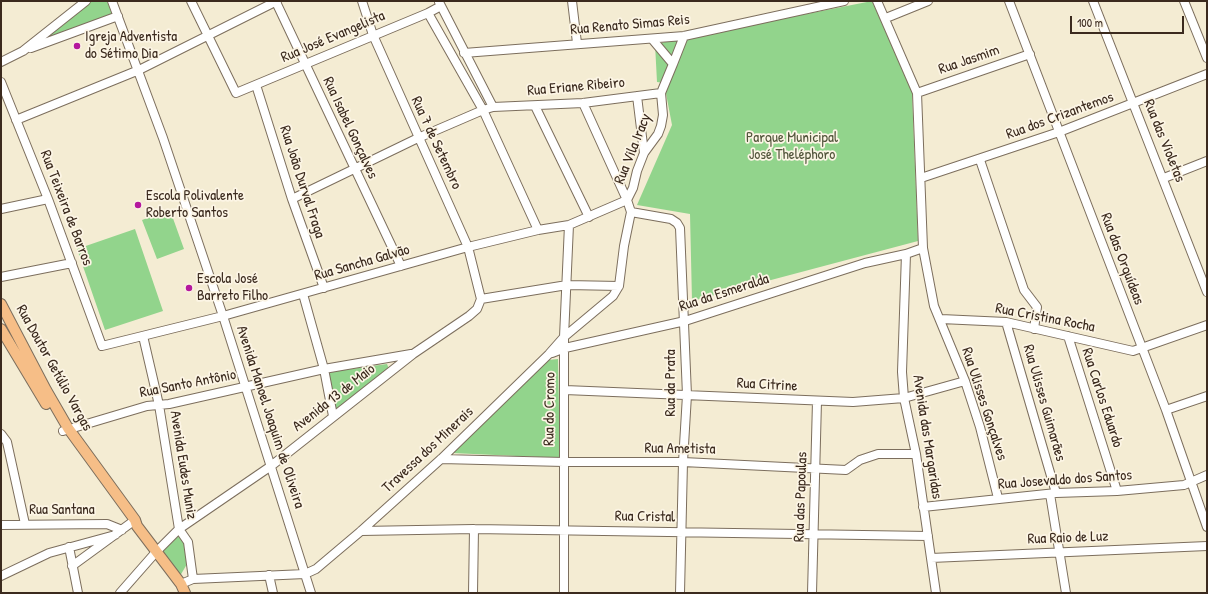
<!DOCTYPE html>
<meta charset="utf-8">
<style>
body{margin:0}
#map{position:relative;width:1208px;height:594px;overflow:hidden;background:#f4ecd3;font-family:"Patrick Hand",sans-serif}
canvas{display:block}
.frame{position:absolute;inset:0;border:2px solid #3b2a1e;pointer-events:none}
.scale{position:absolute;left:1070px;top:16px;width:114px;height:18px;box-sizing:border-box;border:2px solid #3b2a1e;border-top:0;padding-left:5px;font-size:12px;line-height:14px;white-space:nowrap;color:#3b2a1e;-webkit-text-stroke:3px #fcf5e5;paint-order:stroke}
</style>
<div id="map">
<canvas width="1208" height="594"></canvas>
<div class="frame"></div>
<div class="scale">100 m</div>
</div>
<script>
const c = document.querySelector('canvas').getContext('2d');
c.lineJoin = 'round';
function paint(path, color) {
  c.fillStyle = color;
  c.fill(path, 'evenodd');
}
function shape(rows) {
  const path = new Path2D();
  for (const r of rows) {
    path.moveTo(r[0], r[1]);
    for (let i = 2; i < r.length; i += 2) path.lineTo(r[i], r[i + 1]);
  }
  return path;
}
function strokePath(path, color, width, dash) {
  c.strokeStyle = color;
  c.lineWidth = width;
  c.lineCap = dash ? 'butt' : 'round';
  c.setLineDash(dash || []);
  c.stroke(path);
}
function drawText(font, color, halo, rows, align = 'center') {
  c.font = font + ' "Patrick Hand",sans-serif';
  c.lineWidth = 3.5;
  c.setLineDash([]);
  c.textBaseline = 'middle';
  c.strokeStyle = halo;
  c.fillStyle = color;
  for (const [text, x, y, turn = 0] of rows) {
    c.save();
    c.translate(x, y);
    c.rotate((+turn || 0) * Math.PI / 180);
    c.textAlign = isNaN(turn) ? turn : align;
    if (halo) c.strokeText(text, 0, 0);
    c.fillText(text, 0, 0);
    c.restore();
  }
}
paint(shape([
 [90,1,107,1,112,14,40,42],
 [872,1,912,92,918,241,692,301,690,214,637,205,672,125,664,83,657,82,655,44],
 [170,210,184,249,157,259,142,220],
 [135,229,163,311,105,330,77,249],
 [558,359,560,458,452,453,548,360],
 [387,364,389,369,336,410,329,372],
 [181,534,185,541,187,564,180,576,162,550]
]), '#92d48c');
const minor = shape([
 [112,1,163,138,223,316,311,593],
 [191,1,236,93,428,13,441,6],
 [362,1,373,35,468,247,481,299],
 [572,1,577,43],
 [877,1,917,93,923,248,934,306,965,381,980,427,998,498],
 [1009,1,1166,410,1207,527],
 [1093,1,1207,292],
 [1184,1,1207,58],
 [276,2,401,266],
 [439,2,493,107],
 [428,13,483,110,538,230],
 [886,18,928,1],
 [31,48,118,16],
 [464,53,684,36,844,1],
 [1,62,23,51,86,1],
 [673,64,684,36],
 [1,82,48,199,102,346,223,316,468,247,538,230,569,225,627,200,583,103],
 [256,85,292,199,324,288],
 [917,93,1030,54],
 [637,96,644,153],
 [535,106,589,217],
 [16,120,139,70,277,1],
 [980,160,1024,290,1037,307,1034,329],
 [921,178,1059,132,1207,74],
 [1164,178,1207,161],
 [292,199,418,138,483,110,493,107,583,103,661,93],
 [1,209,48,199],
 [631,212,671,219,677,223,680,228,687,395,683,462,680,593],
 [923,248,906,254,902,372,904,398,916,454,936,593],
 [1,277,72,263],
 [303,294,324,369,333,416],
 [481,299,567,285,619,286],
 [941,319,1006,322,1133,351,1207,325],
 [1006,322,1056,493],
 [143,336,159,405,179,529,188,542,193,579],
 [1068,336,1117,491],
 [552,353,565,348,685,321,865,263,906,254],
 [565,390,853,402,904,398,965,381],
 [1166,410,1207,396],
 [63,431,147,406,169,404,324,369,411,354],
 [1,434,7,442,25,524],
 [441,459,564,462,683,462,846,470,860,460,878,454,916,454],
 [1050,494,1066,593],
 [923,507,1056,493,1117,491,1184,485,1207,475],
 [1,525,107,524,122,530],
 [361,531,474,529,928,536],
 [69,547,78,593],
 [931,558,1207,546],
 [72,566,135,520],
 [269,575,273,593],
 [1,576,49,553,115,535],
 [181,584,193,579,305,574,316,569,361,531,441,459,549,354,564,337,613,296,619,286,624,246,631,212,627,200,633,188,637,171,644,153,658,134,661,126,663,115,661,93,673,64,652,39],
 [120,593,156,552,179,529,271,466,413,354,469,316,477,309,481,299],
 [473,593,474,529],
 [564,593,564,337,569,225],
 [812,593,817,401]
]);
const major = shape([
 [1,304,46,390,68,428,135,520,137,526,181,584,185,593],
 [1,329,46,404]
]);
strokePath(minor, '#7c6e5d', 10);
strokePath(major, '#7c6e5d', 12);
strokePath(minor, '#fff', 8);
strokePath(major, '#f6be87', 10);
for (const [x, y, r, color] of [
 [77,46,4,"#b5179e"],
 [138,205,4,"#b5179e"],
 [189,288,4,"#b5179e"]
]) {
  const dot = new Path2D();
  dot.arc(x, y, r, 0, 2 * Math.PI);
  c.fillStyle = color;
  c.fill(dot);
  strokePath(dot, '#fcf5e5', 1.5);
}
drawText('15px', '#3b2a1e', '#fcf5e5', [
 ["Rua Renato Simas Reis",630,25,-5],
 ["Rua José Evangelista",333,37,-23],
 ["Rua Jasmim",969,60,-19],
 ["Rua Eriane Ribeiro",576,87,-5],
 ["Rua dos Crizantemos",1060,116,-20],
 ["Rua Isabel Gonçalves",350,128,65],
 ["Rua das Violetas",1164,141,68],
 ["Rua 7 de Setembro",436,143,65],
 ["Rua Vila Iracy",633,149,-68],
 ["Rua João Durval Fraga",302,182,72],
 ["Rua Teixeira de Barros",66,208,69],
 ["Rua das Orquídeas",1122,259,69],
 ["Rua Sancha Galvão",362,263,-16],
 ["Rua da Esmeralda",724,293,-18],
 ["Rua Cristina Rocha",1045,318,11],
 ["Rua Doutor Getúlio Vargas",54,368,61],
 ["Rua da Prata",671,383,-90],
 ["Rua Santo Antônio",188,384,-11],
 ["Rua Citrine",767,385,3],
 ["Avenida 13 de Maio",334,398,-38],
 ["Rua Carlos Eduardo",1102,398,72],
 ["Rua Ulisses Guimarães",1044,403,74],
 ["Rua Ulisses Gonçalves",984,404,72],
 ["Rua do Cromo",550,409,-89],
 ["Avenida Manoel Joaquim de Oliveira",270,417,72],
 ["Avenida das Margaridas",927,437,81],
 ["Rua Ametista",680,449,1],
 ["Travessa dos Minerais",428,450,-43],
 ["Avenida Eudes Muniz",183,465,81],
 ["Rua Josevaldo dos Santos",1065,480,-4],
 ["Rua das Papoulas",801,497,-88],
 ["Rua Santana",62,510],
 ["Rua Cristal",645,517,1],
 ["Rua Raio de Luz",1068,538,-2]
]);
drawText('15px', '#3b2a1e', '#fcf5e5', [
 ["Igreja Adventista",85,37],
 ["do Sétimo Dia",85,54],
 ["Escola Polivalente",146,196],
 ["Roberto Santos",146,213],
 ["Escola José",197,279],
 ["Barreto Filho",197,296]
], 'left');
drawText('15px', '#51543a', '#fcf5e5', [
 ["Parque Municipal",792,138],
 ["José Theléphoro",792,155]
]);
</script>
